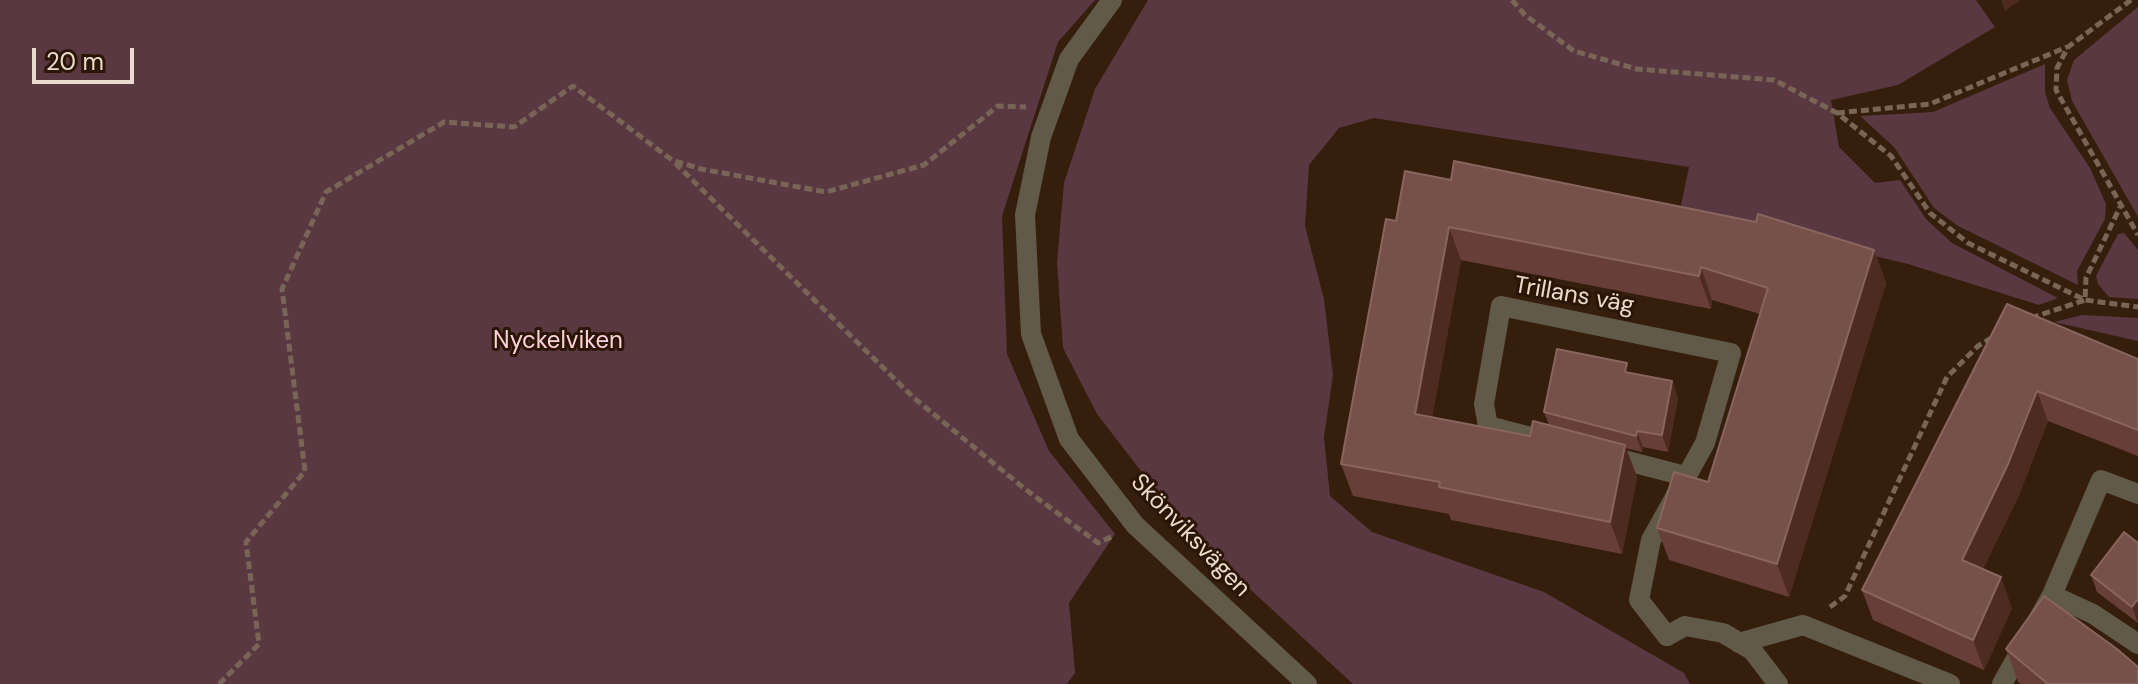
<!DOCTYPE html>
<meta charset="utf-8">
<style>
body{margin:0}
#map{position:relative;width:2138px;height:684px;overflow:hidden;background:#351e0c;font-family:"DM Sans",sans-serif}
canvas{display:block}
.scale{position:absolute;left:32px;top:48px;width:102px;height:36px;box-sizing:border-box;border:4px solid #eadbcf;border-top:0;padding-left:10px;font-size:24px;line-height:28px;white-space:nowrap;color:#eadbcf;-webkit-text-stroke:6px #2b1503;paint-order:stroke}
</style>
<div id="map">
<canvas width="2138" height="684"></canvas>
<div class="scale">20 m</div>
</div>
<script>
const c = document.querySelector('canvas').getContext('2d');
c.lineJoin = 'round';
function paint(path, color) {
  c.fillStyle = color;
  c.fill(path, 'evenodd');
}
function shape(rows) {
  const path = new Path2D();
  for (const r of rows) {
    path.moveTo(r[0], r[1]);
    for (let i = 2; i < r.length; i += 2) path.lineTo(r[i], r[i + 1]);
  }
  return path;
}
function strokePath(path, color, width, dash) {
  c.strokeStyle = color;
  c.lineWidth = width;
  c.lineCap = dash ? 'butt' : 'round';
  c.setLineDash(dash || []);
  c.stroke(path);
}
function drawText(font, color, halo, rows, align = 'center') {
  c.font = font + ' "DM Sans",sans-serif';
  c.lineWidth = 6;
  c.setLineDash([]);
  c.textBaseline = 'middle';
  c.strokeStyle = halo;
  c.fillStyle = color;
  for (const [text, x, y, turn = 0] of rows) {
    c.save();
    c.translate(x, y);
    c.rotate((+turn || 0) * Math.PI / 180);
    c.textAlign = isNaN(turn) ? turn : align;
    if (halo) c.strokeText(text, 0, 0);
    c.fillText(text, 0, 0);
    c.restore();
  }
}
paint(shape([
 [0,0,1095,0,1058,42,1002,216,1007,354,1049,451,1115,534,1069,603,1075,673,1067,684,0,684],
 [1148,0,1976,0,1995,27,1898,85,1831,100,1839,147,1875,183,1900,180,1926,219,1952,243,2058,298,2039,305,1908,264,1680,210,1689,167,1374,118,1339,128,1309,165,1305,226,1324,299,1333,375,1324,437,1330,496,1372,532,1544,592,1684,673,1690,684,1353,684,1188,532,1097,414,1063,348,1057,262,1064,183,1095,89],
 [2138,7,2138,217,2072,101,2067,80,2074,60],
 [2045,64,2045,92,2050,108,2090,168,2106,204,2105,219,2077,271,2078,285,1958,226,1934,208,1894,147,1860,116,1933,112],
 [2124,233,2138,250,2138,299,2109,297,2098,284,2096,276,2118,234],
 [2082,315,2138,318,2138,341,2054,322]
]), '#593842');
strokePath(shape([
 [1512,0,1525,15,1574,51,1637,69,1774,80,1837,113,1891,156,1930,213,1968,243,2085,300,2138,307],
 [2131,0,2068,47,2057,68,2056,90,2138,235],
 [1837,113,1930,104,2067,47],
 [675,163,914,398,1025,489,1098,543,1113,536],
 [2031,318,2085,300,2086,278,2120,207],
 [1830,607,1845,596,1947,377,1978,346,1993,337],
 [219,684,259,644,246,542,305,471,282,289,326,192,444,122,514,127,573,86,672,160,701,169,826,192,924,165,998,106,1026,107]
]), '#796555', 5, [8, 4]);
strokePath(shape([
 [1550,442,1488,426,1484,404,1501,306,1731,353,1705,443,1651,540,1639,600,1667,636],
 [1608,456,1685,476],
 [2052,595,2093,614,2138,644],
 [1739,643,1803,625,1950,684],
 [2002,684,2052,595,2101,480,2138,494]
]), '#625a49', 20);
strokePath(shape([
 [1667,636,1685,626,1723,633,1752,650,1778,684]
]), '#625a49', 20);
strokePath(shape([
 [1112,0,1069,59,1041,137,1025,215,1031,334,1069,439,1135,525,1307,684]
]), '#625a49', 20);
paint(shape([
 [1451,180,1874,250,1886,283,1789,597,1669,560,1657,528,1708,482,1760,314,1712,300,1711,309,1461,260,1432,417,1530,436,1549,425,1544,412,1631,373,1672,381,1678,398,1668,452,1643,447,1642,452,1626,448,1637,477,1622,554,1451,520,1449,514,1353,496,1341,464,1396,221],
 [2007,304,2138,359,2138,456,2048,421,2019,495,1983,569,2012,608,1984,670,1873,620,1862,590],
 [2138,543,2138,623,2097,592,2091,575],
 [2006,649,2138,684,2021,684,2018,682]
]), '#683f38');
paint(shape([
 [2001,0,2020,0,2005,11],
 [1449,227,1461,260,1427,446,1415,414],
 [1874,250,1886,283,1789,597,1777,564],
 [1701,267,1712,300,1711,309,1699,276],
 [1672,381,1678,398,1668,452,1662,435],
 [2037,391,2048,421,2019,495,1973,590,1962,560],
 [1637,431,1643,447,1642,452,1636,436],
 [1625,445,1637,477,1622,554,1610,522],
 [2001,577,2012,608,1984,670,1973,640],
 [2137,600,2138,604,2138,623,2132,607]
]), '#4e2b20');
const building = shape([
 [1454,161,1756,222,1758,214,1874,250,1777,564,1657,528,1674,472,1708,482,1768,288,1701,267,1699,276,1449,227,1415,414,1530,436,1533,421,1625,445,1610,522,1439,487,1440,482,1341,464,1386,219,1396,221,1405,171,1451,180,1454,161],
 [2007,304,2138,359,2138,430,2037,391,2008,464,1962,560,2001,577,1973,640,1862,590,2007,304],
 [1557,349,1627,363,1625,372,1672,381,1662,435,1637,431,1636,436,1544,412,1557,349],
 [2124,532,2138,543,2138,601,2137,600,2132,607,2091,575,2124,532],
 [2044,596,2117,649,2138,667,2138,684,2048,684,2006,649,2044,596]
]);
paint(building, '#765049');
strokePath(building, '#88655e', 2);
drawText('24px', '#eadbcf', '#2b1503', [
 ["Trillans väg",1574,296,10],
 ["Skönviksvägen",1190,536,46]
]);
drawText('24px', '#ffd0dd', '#2b1503', [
 ["Nyckelviken",558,342]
]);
</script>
